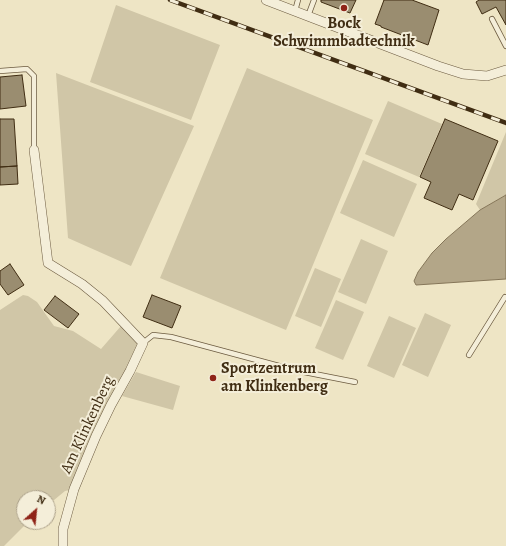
<!DOCTYPE html>
<style>
body{margin:0}
#map{position:relative;width:506px;height:546px;overflow:hidden;background:#eee5c5;font-family:Alegreya,serif}
canvas{display:block}
.north{position:absolute;left:16px;top:490px;width:40px;height:40px;box-sizing:border-box;background:#f4eed9;border:1px solid #aca18a;border-radius:50%;rotate:27deg;font-size:11px;font-weight:700;line-height:16px;text-align:center;color:#402d13}
.north::after{content:'';display:block;margin:auto;width:14px;height:18px;background:#8f2418;clip-path:polygon(50% 0,100% 100%,50% 72%,0 100%)}
</style>
<div id="map">
<canvas width="506" height="546"></canvas>
<div class="north">N</div>
</div>
<script>
const c = document.querySelector('canvas').getContext('2d');
c.lineJoin = 'round';
function paint(path, color) {
  c.fillStyle = color;
  c.fill(path, 'evenodd');
}
function shape(rows) {
  const path = new Path2D();
  for (const r of rows) {
    path.moveTo(r[0], r[1]);
    for (let i = 2; i < r.length; i += 2) path.lineTo(r[i], r[i + 1]);
  }
  return path;
}
function strokePath(path, color, width, dash) {
  c.strokeStyle = color;
  c.lineWidth = width;
  c.lineCap = dash ? 'butt' : 'round';
  c.setLineDash(dash || []);
  c.stroke(path);
}
function drawText(font, color, halo, rows, align = 'center') {
  c.font = font + ' Alegreya,serif';
  c.lineWidth = 4;
  c.setLineDash([]);
  c.textBaseline = 'middle';
  c.strokeStyle = halo;
  c.fillStyle = color;
  for (const [text, x, y, turn = 0] of rows) {
    c.save();
    c.translate(x, y);
    c.rotate((+turn || 0) * Math.PI / 180);
    c.textAlign = isNaN(turn) ? turn : align;
    if (halo) c.strokeText(text, 0, 0);
    c.fillText(text, 0, 0);
    c.restore();
  }
}
paint(shape([
 [116,5,220,45,191,120,90,82],
 [247,68,373,120,286,330,160,278],
 [56,73,194,126,131,266,68,238],
 [388,101,442,124,419,177,365,154],
 [506,132,506,195,480,210,476,204],
 [363,160,417,184,394,237,340,213],
 [361,239,388,251,366,304,338,292],
 [315,268,341,279,321,327,295,316],
 [23,295,28,296,37,302,54,326,73,331,101,349,121,326,143,343,74,489,65,491,48,505,48,498,24,498,24,522,28,522,4,546,0,546,0,310],
 [336,300,364,312,343,360,315,348],
 [425,313,451,325,428,377,402,365],
 [389,316,416,328,394,378,367,366],
 [136,372,180,386,173,410,122,396]
]), '#d0c6a7');
const water = shape([
 [506,195,506,279,416,285,414,281,418,272,432,253,446,239,480,210,506,195]
]);
paint(water, '#b3a688');
strokePath(water, '#857659', 1);
const building = shape([
 [321,0,356,0,350,13,321,2,321,0],
 [384,0,412,0,439,10,428,45,381,27,381,26,375,24,384,0],
 [479,0,506,0,506,25,496,7,482,14,476,2,479,0],
 [22,75,26,106,0,109,0,77,22,75],
 [0,119,14,119,17,166,0,167,0,119],
 [445,119,498,141,473,200,459,194,452,210,424,198,431,182,420,177,445,119],
 [17,166,18,184,0,185,0,167,17,166],
 [10,264,24,285,8,295,0,284,0,271,10,264],
 [152,295,181,306,172,328,143,317,152,295],
 [55,296,79,314,68,328,44,310,55,296]
]);
paint(building, '#9a8d70');
strokePath(building, '#402d13', 1);
const lane = shape([
 [295,11,298,0],
 [308,16,314,0],
 [492,19,506,46],
 [0,71,27,69,34,76,34,150],
 [143,343,153,335,171,337,294,370,355,382],
 [469,355,505,297]
]);
const street = shape([
 [266,0,438,66,463,74,487,76,506,70],
 [34,150,48,263,82,284,103,301,143,343,130,371,111,405,96,436,74,489,63,529,63,546]
]);
strokePath(lane, '#6c5b40', 6);
strokePath(street, '#6c5b40', 10);
strokePath(lane, '#f4eed9', 4.5);
strokePath(street, '#f4eed9', 9);
const rail = shape([
 [170,0,506,123]
]);
strokePath(rail, '#402d13', 4.5);
strokePath(rail, '#f4eed9', 3, [9]);
for (const [x, y, r, color] of [
 [344,8,4,"#8f2418"],
 [213,378,4,"#8f2418"]
]) {
  const dot = new Path2D();
  dot.arc(x, y, r, 0, 2 * Math.PI);
  c.fillStyle = color;
  c.fill(dot);
  strokePath(dot, '#f4eed9', 1.5);
}
drawText('bold 16px', '#402d13', '#f4eed9', [
 ["Bock",344,24],
 ["Schwimmbadtechnik",344,42],
 ["Sportzentrum",221,369,"left"],
 ["am Klinkenberg",221,387,"left"]
]);
drawText('16px', '#402d13', '#f4eed9', [
 ["Am Klinkenberg",88,425,-65]
]);
</script>
